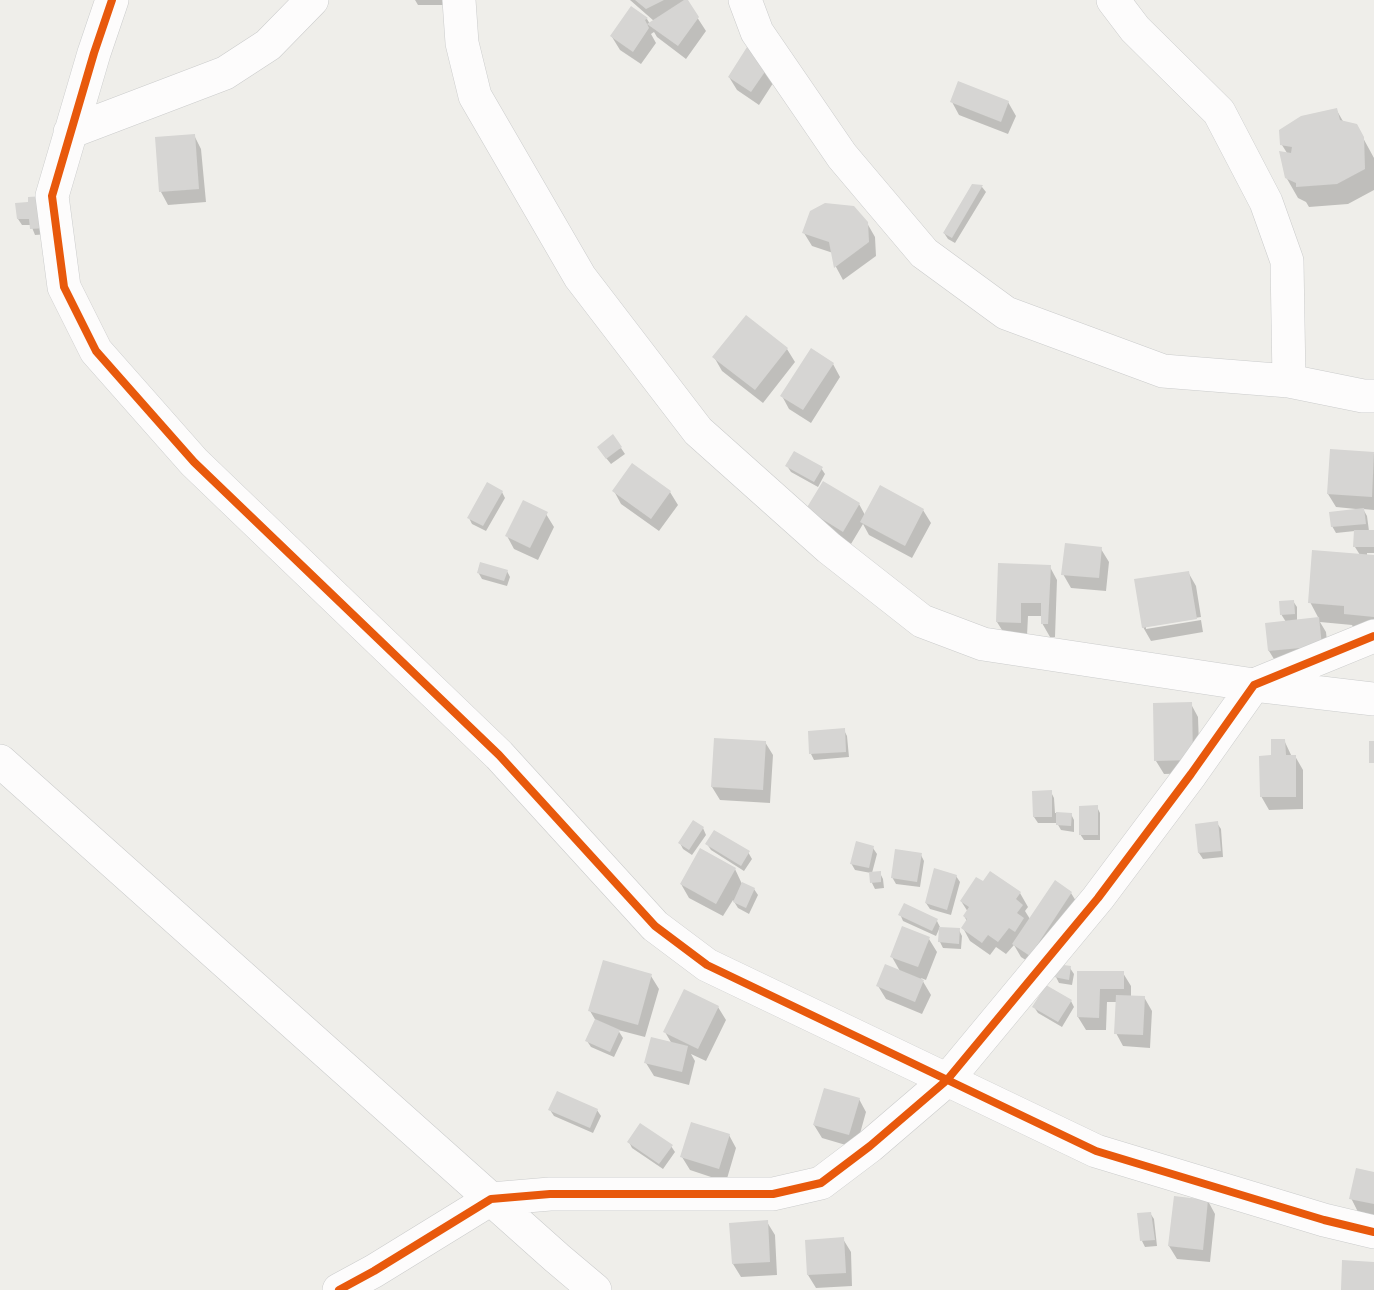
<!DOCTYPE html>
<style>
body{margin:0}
canvas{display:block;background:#efeeea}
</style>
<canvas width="1374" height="1290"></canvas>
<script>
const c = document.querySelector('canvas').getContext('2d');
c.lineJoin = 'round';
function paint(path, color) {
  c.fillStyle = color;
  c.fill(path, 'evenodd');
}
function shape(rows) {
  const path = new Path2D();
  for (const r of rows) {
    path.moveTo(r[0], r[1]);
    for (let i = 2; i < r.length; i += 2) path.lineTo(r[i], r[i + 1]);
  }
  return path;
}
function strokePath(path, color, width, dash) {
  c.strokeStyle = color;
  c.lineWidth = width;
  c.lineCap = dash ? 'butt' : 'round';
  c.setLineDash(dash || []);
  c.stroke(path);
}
paint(shape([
 [415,0,455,0,449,5,418,5],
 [630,0,686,0,706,31,686,59,657,37,654,32,651,34,656,43,641,64,620,50,612,37,631,9,647,19,650,24,654,21],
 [748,49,777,77,759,105,737,90,729,77],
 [952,102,1008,102,1016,116,1008,134,959,115],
 [1336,109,1344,123,1356,125,1374,158,1374,190,1348,204,1309,207,1306,202,1298,198,1286,177,1287,153,1282,145],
 [194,135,201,149,206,202,168,205,161,192],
 [973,185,982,187,986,192,955,243,948,239,944,233],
 [17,204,49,234,35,235,31,225,22,225,18,219],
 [867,223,875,237,876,256,843,280,836,267,833,253,812,246,804,233],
 [787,349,795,362,763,403,722,371,714,357],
 [833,364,840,377,811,423,789,409,782,396],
 [621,448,625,454,611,464,602,453],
 [1331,450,1374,454,1374,510,1363,509,1367,516,1369,531,1374,532,1374,553,1367,553,1367,556,1374,556,1374,635,1357,634,1352,625,1320,622,1326,632,1329,659,1277,664,1269,651,1266,624,1286,622,1281,614,1293,601,1297,607,1297,621,1319,619,1310,602,1360,555,1355,547,1355,531,1336,533,1332,526,1356,510,1356,509,1336,507,1328,494],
 [787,466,821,468,825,474,818,487,791,472],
 [824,483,859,504,865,515,923,510,931,523,912,558,869,535,863,524,851,544,815,523],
 [614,491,670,492,678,505,659,531,621,504],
 [502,492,505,498,486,531,472,524,469,518],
 [546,514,554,527,538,560,514,549,507,536],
 [1101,549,1109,562,1106,591,1071,588,1063,574],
 [1050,567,1057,580,1055,637,1050,637,1042,623,1042,616,1028,616,1027,636,1005,635,997,622],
 [507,571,510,577,507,586,482,579,478,572],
 [1188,572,1196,586,1201,617,1146,626,1146,629,1201,620,1203,632,1151,641,1143,627],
 [1191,704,1198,717,1200,773,1164,774,1156,761],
 [844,730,847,736,849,757,814,760,811,754],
 [1284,740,1292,757,1295,756,1303,770,1303,809,1269,810,1261,796,1272,757],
 [765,742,773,755,770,803,720,800,712,787],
 [1033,792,1051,792,1054,798,1055,813,1071,814,1074,820,1074,832,1061,830,1057,823,1038,823,1034,817],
 [1097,807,1100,813,1100,840,1084,840,1080,834],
 [1217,823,1221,829,1223,857,1203,859,1199,853,1197,825],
 [703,828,706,835,692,855,683,849,680,843],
 [707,844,748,852,752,859,744,871,711,850],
 [873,848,877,854,872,873,880,873,883,879,884,888,875,889,872,883,871,873,855,870,851,863],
 [921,855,924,861,920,887,896,884,892,877],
 [735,869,742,884,754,889,758,895,749,914,738,908,733,900,723,916,689,898,681,884],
 [990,873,1020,893,1028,907,1025,911,1030,919,1071,893,1079,906,1038,968,1021,957,1014,945,1006,954,996,947,990,955,970,941,963,928,967,921,964,916,968,912,961,901,983,883],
 [956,876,960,882,951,915,930,909,926,903],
 [900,914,937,921,940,927,936,936,903,921],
 [903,928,929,939,937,952,926,980,921,978,931,995,922,1014,886,999,878,986,901,973,892,957],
 [959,930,962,936,961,949,943,948,940,942],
 [1070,968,1074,974,1072,985,1059,983,1056,977],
 [1079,972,1123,973,1131,986,1131,997,1144,997,1152,1011,1150,1048,1123,1046,1116,1033,1117,1002,1107,1002,1106,1030,1086,1030,1078,1017],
 [651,976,659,989,645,1037,618,1030,623,1038,614,1057,591,1047,587,1041,596,1021,590,1011],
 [1071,1001,1074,1007,1062,1027,1038,1013,1034,1007],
 [718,1007,726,1020,706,1061,691,1054,695,1061,689,1085,654,1076,646,1063,672,1044,665,1032],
 [859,1099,866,1112,856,1148,822,1138,814,1125],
 [550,1110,597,1110,601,1116,593,1133,554,1116],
 [729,1135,736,1148,726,1182,690,1170,682,1157],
 [629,1142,671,1146,675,1152,663,1169,632,1148],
 [1374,1173,1374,1215,1358,1212,1351,1198],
 [1208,1201,1215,1214,1210,1262,1177,1259,1169,1246],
 [1150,1213,1154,1219,1157,1246,1145,1247,1142,1241],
 [767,1222,775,1235,777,1275,741,1277,733,1264],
 [843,1239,851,1252,852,1286,816,1288,808,1275]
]), '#0003');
paint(shape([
 [635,0,664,0,646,9],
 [684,0,688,0,699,17,678,46,647,24],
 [631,6,648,18,645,20,649,28,633,52,610,36],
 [747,47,771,63,751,92,728,77],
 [958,81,1009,101,1001,122,950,102],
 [1337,108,1340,120,1357,124,1364,137,1365,169,1337,184,1296,187,1296,183,1285,178,1279,151,1291,153,1292,147,1280,145,1279,130,1301,116],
 [195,134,199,189,159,192,155,137],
 [972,184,983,185,952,238,943,233],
 [45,196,46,228,30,229,29,219,17,219,15,203,28,202,28,197],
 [825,203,854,206,868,222,869,242,834,268,829,242,802,233,810,211],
 [746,315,788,348,755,390,712,357],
 [811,348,834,363,803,410,780,396],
 [613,434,622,447,606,459,597,447],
 [1330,449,1374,452,1372,497,1327,494],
 [794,451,823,467,814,482,785,466],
 [632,463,671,491,651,519,612,491],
 [823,481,860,503,843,532,806,509],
 [487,482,503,491,483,526,467,518],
 [880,485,924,509,905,546,860,522],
 [523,500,548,512,530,548,505,536],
 [1364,508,1366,524,1331,527,1329,512],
 [1354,530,1374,530,1374,547,1353,547],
 [1065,543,1102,547,1099,578,1061,575],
 [1312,550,1374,555,1374,617,1344,614,1344,606,1308,603],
 [480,562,508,570,504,581,477,573],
 [998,563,1051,565,1048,624,1041,624,1041,603,1021,603,1021,623,996,622],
 [1189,571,1197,619,1142,628,1134,579],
 [1294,600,1295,614,1280,615,1279,601],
 [1319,617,1322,646,1268,651,1265,623],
 [1192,702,1193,760,1154,761,1153,703],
 [845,728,846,752,809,754,808,731],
 [714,738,766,741,763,790,711,787],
 [1271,739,1285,739,1286,755,1296,755,1296,797,1260,797,1259,756,1271,755],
 [1369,741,1374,741,1374,763,1369,763],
 [1052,790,1052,817,1033,817,1032,791],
 [1098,805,1098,835,1079,835,1079,806],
 [1056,812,1072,813,1071,826,1056,825],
 [693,820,704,827,689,850,678,843],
 [1218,821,1221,851,1198,853,1195,824],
 [714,830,750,851,741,866,705,844],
 [856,841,874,846,869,868,850,864],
 [700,848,736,868,716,904,680,884],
 [895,849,922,853,917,882,891,878],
 [934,868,957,875,947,910,925,903],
 [881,871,881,882,870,883,869,872],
 [990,871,1021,892,1016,899,1023,905,1017,913,1024,918,1015,932,1009,928,998,942,988,935,982,943,961,928,967,919,963,916,969,907,960,901,976,877,983,881],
 [1055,880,1072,892,1030,956,1012,944],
 [742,882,755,888,746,908,733,902],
 [904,903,938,919,932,931,898,915],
 [902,926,930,937,918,967,890,957],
 [939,927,960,928,959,944,938,942],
 [603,960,652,974,638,1025,588,1011],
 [885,964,924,980,915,1002,876,986],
 [1056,964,1071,966,1069,980,1054,977],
 [1077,971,1124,971,1124,989,1100,989,1099,1018,1077,1017],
 [1046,985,1072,1000,1058,1022,1032,1007],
 [684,989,719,1006,698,1049,663,1032],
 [1116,995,1145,996,1143,1035,1114,1034],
 [595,1019,620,1030,610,1052,585,1041],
 [651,1037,688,1046,682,1072,644,1063],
 [824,1088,860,1098,849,1135,813,1125],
 [557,1091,598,1109,590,1128,548,1110],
 [691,1122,730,1134,719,1169,680,1157],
 [640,1123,673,1145,659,1164,627,1142],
 [1356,1168,1374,1172,1374,1204,1349,1199],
 [1174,1196,1208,1200,1203,1250,1168,1246],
 [1151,1212,1155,1240,1140,1241,1137,1213],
 [768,1220,770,1262,732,1264,729,1223],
 [844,1237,846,1273,807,1275,805,1240],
 [1342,1260,1374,1262,1374,1290,1341,1290]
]), '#d6d5d3');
const street = shape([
 [112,0,94,53,52,196,64,287,96,351,194,462,499,755,655,926,707,965,1096,1151,1324,1220,1374,1232],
 [459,0,462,43,475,96,580,277,698,431,829,548,922,621,983,644,1254,685,1374,699],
 [745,0,757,32,842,156,924,253,1006,313,1163,371,1289,381,1363,396,1374,396],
 [1113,0,1135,29,1219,112,1266,202,1287,261,1289,381],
 [70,132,225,73,268,45,312,0],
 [0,761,557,1258,595,1290],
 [339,1290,374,1271,491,1199,550,1194,773,1194,821,1183,870,1146,947,1080,1098,898,1191,774,1254,685,1374,636]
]);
strokePath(street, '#cbcccc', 34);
strokePath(street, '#fdfcfc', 33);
strokePath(shape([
 [112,0,94,53,52,196,64,287,96,351,194,462,499,755,655,926,707,965,1096,1151,1324,1220,1374,1232],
 [339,1290,374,1271,491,1199,550,1194,773,1194,821,1183,870,1146,947,1080,1098,898,1191,774,1254,685,1374,636]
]), '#e8590c', 8);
</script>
